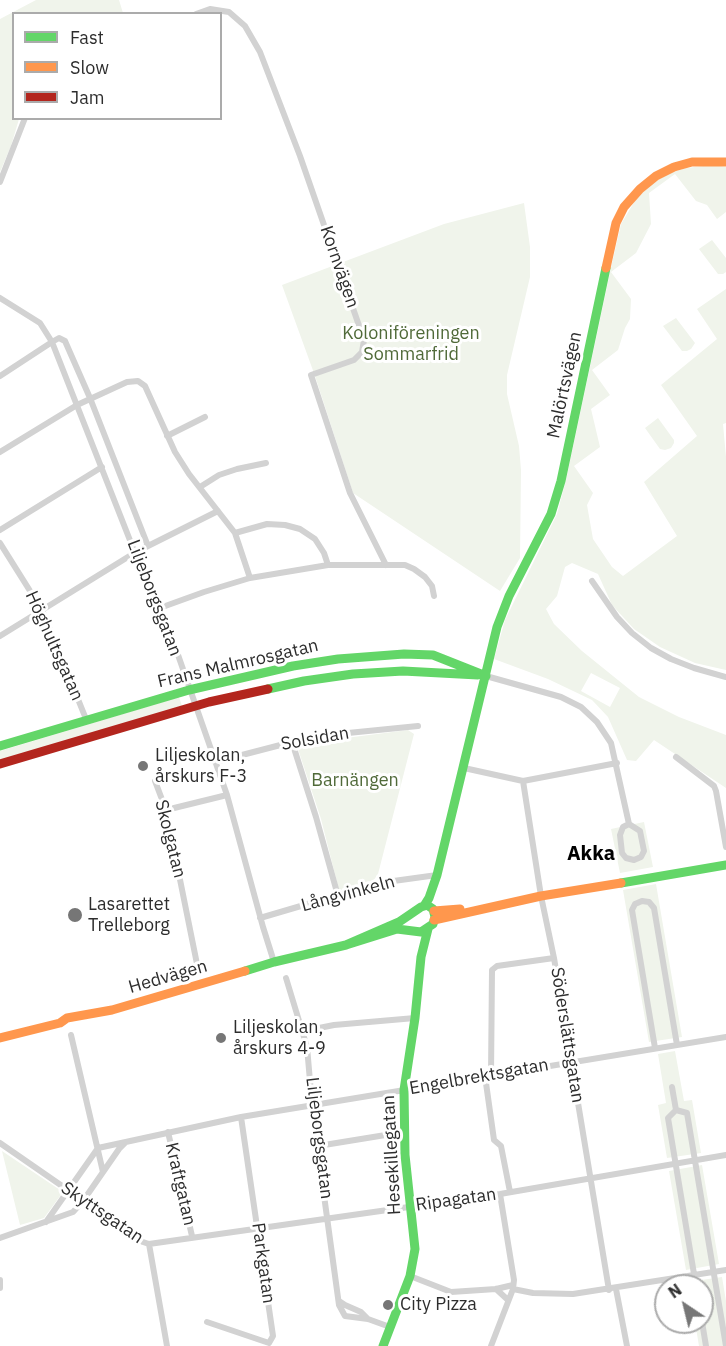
<!DOCTYPE html>
<meta charset="utf-8">
<style>
body{margin:0}
#map{position:relative;width:726px;height:1346px;overflow:hidden;background:#fff;font-family:"IBM Plex Sans",sans-serif}
canvas{display:block}
.legend{position:absolute;left:12px;top:12px;width:210px;height:108px;box-sizing:border-box;background:#fff;border:2px solid #ababab;margin:0;padding:8px 10px;list-style:none;font-size:18px;color:#2d2d2d}
.legend li{display:flex;align-items:center;gap:12px;height:30px}
.legend b{width:30px;border:2px solid #ababab}
.north{position:absolute;left:654px;top:1274px;width:60px;height:60px;box-sizing:border-box;background:#fff;border:2px solid #ababab;border-radius:50%;rotate:325deg;font-size:16px;font-weight:700;line-height:24px;text-align:center;color:#2d2d2d}
.north::after{content:'';display:block;margin:auto;width:21px;height:27px;background:#767676;clip-path:polygon(50% 0,100% 100%,50% 72%,0 100%)}
</style>
<div id="map">
<canvas width="726" height="1346"></canvas>
<ul class="legend">
<li><b style="height:8px;background:#63d668"></b>Fast</li>
<li><b style="height:8px;background:#ff974d"></b>Slow</li>
<li><b style="height:8px;background:#b3261e"></b>Jam</li>
</ul>
<div class="north">N</div>
</div>
<script>
const c = document.querySelector('canvas').getContext('2d');
c.lineJoin = 'round';
function paint(path, color) {
  c.fillStyle = color;
  c.fill(path, 'evenodd');
}
function shape(rows) {
  const path = new Path2D();
  for (const r of rows) {
    path.moveTo(r[0], r[1]);
    for (let i = 2; i < r.length; i += 2) path.lineTo(r[i], r[i + 1]);
  }
  return path;
}
function strokePath(path, color, width, dash) {
  c.strokeStyle = color;
  c.lineWidth = width;
  c.lineCap = dash ? 'butt' : 'round';
  c.setLineDash(dash || []);
  c.stroke(path);
}
function drawText(font, color, halo, rows, align = 'center') {
  c.font = font + ' "IBM Plex Sans",sans-serif';
  c.lineWidth = 6;
  c.setLineDash([]);
  c.textBaseline = 'middle';
  c.strokeStyle = halo;
  c.fillStyle = color;
  for (const [text, x, y, turn = 0] of rows) {
    c.save();
    c.translate(x, y);
    c.rotate((+turn || 0) * Math.PI / 180);
    c.textAlign = isNaN(turn) ? turn : align;
    if (halo) c.strokeText(text, 0, 0);
    c.fillText(text, 0, 0);
    c.restore();
  }
}
paint(shape([
 [36,0,119,0,123,13,14,14,14,118,19,119,11,146,0,172,0,19],
 [712,165,726,167,726,212,717,219,707,205,696,201,675,174,649,193,651,224,636,253,611,272,631,299,630,319,625,328,618,350,592,370,610,395,591,409,600,447,574,466,593,493,587,505,593,539,612,567,623,576,677,536,644,482,697,436,661,385,717,339,697,309,726,289,726,423,723,424,726,457,726,670,695,663,660,647,634,629,612,605,598,574,572,563,565,567,557,596,546,609,554,624,582,651,639,697,679,717,726,735,726,788,654,740,636,761,627,760,608,717,592,700,548,679,494,659,505,620,557,514,566,480,612,263,621,224,636,199,653,183,670,173,686,168],
 [591,673,620,688,610,707,581,691],
 [524,203,530,247,530,277,507,375,507,394,519,446,521,470,520,558,500,591,353,493,315,376,282,285,444,224],
 [712,240,726,258,726,272,723,274,718,274,699,249],
 [676,318,695,343,691,349,687,351,682,351,663,326],
 [658,418,674,440,674,443,671,448,665,450,660,449,645,428],
 [179,697,182,706,0,760,0,751],
 [408,730,414,734,378,874,371,884,343,892,339,890,321,819,298,749,299,744],
 [644,822,653,867,620,873,611,829],
 [656,884,682,1037,649,1042,623,890],
 [675,1051,684,1101,692,1100,701,1153,667,1158,658,1105,666,1103,658,1054],
 [2,1151,63,1192,44,1218,20,1225],
 [702,1165,719,1264,686,1270,669,1171],
 [722,1277,726,1301,726,1346,699,1346,695,1322,702,1322,702,1286,689,1286,688,1282]
]), '#f0f4eb');
strokePath(shape([
 [196,14,210,9,229,12,245,26,260,52,300,156,364,340,362,352,354,360,311,375,350,493,386,565],
 [0,182,25,118],
 [0,298,40,323,52,342,157,609,163,624,170,632,227,795,263,927,274,962],
 [0,376,52,342,59,338,65,341,90,398,148,546],
 [167,436,205,417],
 [0,452,77,405,127,382,138,381,145,386,175,452,189,474,235,533,250,578],
 [200,487,219,475,237,469,266,463],
 [0,530,102,467],
 [235,533,267,524,285,525,300,529,315,539,324,553,328,565],
 [0,543,42,610,86,719],
 [592,581,617,617,632,633,651,648,671,659,694,668,726,677],
 [157,609,204,592,250,578,328,565,405,565,414,569,425,577,432,586,434,596],
 [0,636,136,552,218,511],
 [486,676,561,697,581,707,597,722,611,743,629,824],
 [292,742,316,817,338,896],
 [676,757,714,786,716,791,726,847],
 [215,762,292,742,348,733,418,726],
 [464,768,523,781,617,763],
 [155,781,166,810,198,969],
 [523,781,541,896,554,958,609,1290],
 [166,810,227,795],
 [629,824,640,831,644,851,641,857,634,860,626,858,622,853,620,835,623,827,629,824],
 [260,918,379,883,437,875],
 [286,978,307,1047,313,1115,339,1305,345,1316,368,1319,390,1327],
 [304,1031,334,1025,415,1018],
 [71,1035,103,1172],
 [655,1048,632,910,635,904,642,901,649,902,654,908,677,1045],
 [491,1075,492,970,497,966,554,958],
 [485,1076,494,1140,501,1146,510,1192],
 [672,1087,676,1110],
 [168,1132,192,1236],
 [0,1143,143,1242,149,1244,167,1346],
 [318,1146,404,1132],
 [46,1222,98,1148,241,1117,726,1037],
 [0,1238,73,1212,83,1201,119,1149,125,1143],
 [149,1244,500,1194,726,1155],
 [410,1276,451,1292,496,1289,513,1285],
 [0,1280,0,1288],
 [696,1286,668,1118,676,1110,687,1113,726,1346],
 [496,1289,508,1300],
 [513,1289,533,1293,573,1294,726,1270],
 [616,1289,627,1346],
 [339,1301,345,1305,361,1312,368,1319],
 [207,1322,269,1343,273,1336,241,1117],
 [702,1322,706,1346],
 [491,1346,513,1289,514,1280,500,1194]
]), '#d2d2d2', 6);
strokePath(shape([
 [268,689,304,681,353,674,403,671,478,675],
 [0,746,189,690,293,666,338,659,404,654,433,655,486,676],
 [621,883,726,865],
 [424,906,429,898,437,875,497,627,509,596,551,514,561,481,606,268],
 [245,971,274,962,346,945,397,929,421,932,433,924,435,917,433,909,427,905,421,907,399,922,346,945],
 [383,1346,410,1276,415,1249,405,1155,404,1090,415,1018,421,957,428,929]
]), '#63d668', 9);
strokePath(shape([
 [606,268,616,223,624,207,640,189,656,176,674,167,692,162,726,162],
 [434,911,460,909],
 [434,920,541,896,621,883],
 [0,1038,60,1023,67,1018,112,1010,245,971]
]), '#ff974d', 9);
strokePath(shape([
 [0,764,209,702,268,689]
]), '#b3261e', 9);
for (const [x, y, r, color] of [
 [143,766,6,"#767676"],
 [75,915,8,"#767676"],
 [221,1038,6,"#767676"],
 [388,1305,6,"#767676"]
]) {
  const dot = new Path2D();
  dot.arc(x, y, r, 0, 2 * Math.PI);
  c.fillStyle = color;
  c.fill(dot);
  strokePath(dot, '#fff', 2);
}
drawText('18px', '#2d2d2d', '#fff', [
 ["Kornvägen",339,267,71],
 ["Malörtsvägen",565,385,-78],
 ["Liljeborgsgatan",154,598,69],
 ["Höghultsgatan",54,646,66],
 ["Frans Malmrosgatan",238,664,-13],
 ["Solsidan",315,739,-10],
 ["Skolgatan",170,839,76],
 ["Långvinkeln",348,894,-15],
 ["Hedvägen",168,977,-16],
 ["Söderslättsgatan",567,1035,81],
 ["Engelbrektsgatan",479,1077,-10],
 ["Liljeborgsgatan",319,1138,83],
 ["Hesekillegatan",392,1155,-93],
 ["Kraftgatan",180,1184,77],
 ["Ripagatan",456,1200,-8],
 ["Skyttsgatan",102,1213,34],
 ["Parkgatan",263,1263,82]
]);
drawText('18px', '#506a39', '#fff', [
 ["Koloniföreningen",411,334],
 ["Sommarfrid",411,355],
 ["Barnängen",355,781]
]);
drawText('18px', '#2d2d2d', '#fff', [
 ["Liljeskolan,",155,756],
 ["årskurs F-3",155,777],
 ["Lasarettet",88,905],
 ["Trelleborg",88,926],
 ["Liljeskolan,",233,1028],
 ["årskurs 4-9",233,1049],
 ["City Pizza",400,1305]
], 'left');
drawText('bold 20px', '#000', '#fff', [
 ["Akka",591,854]
]);
</script>
